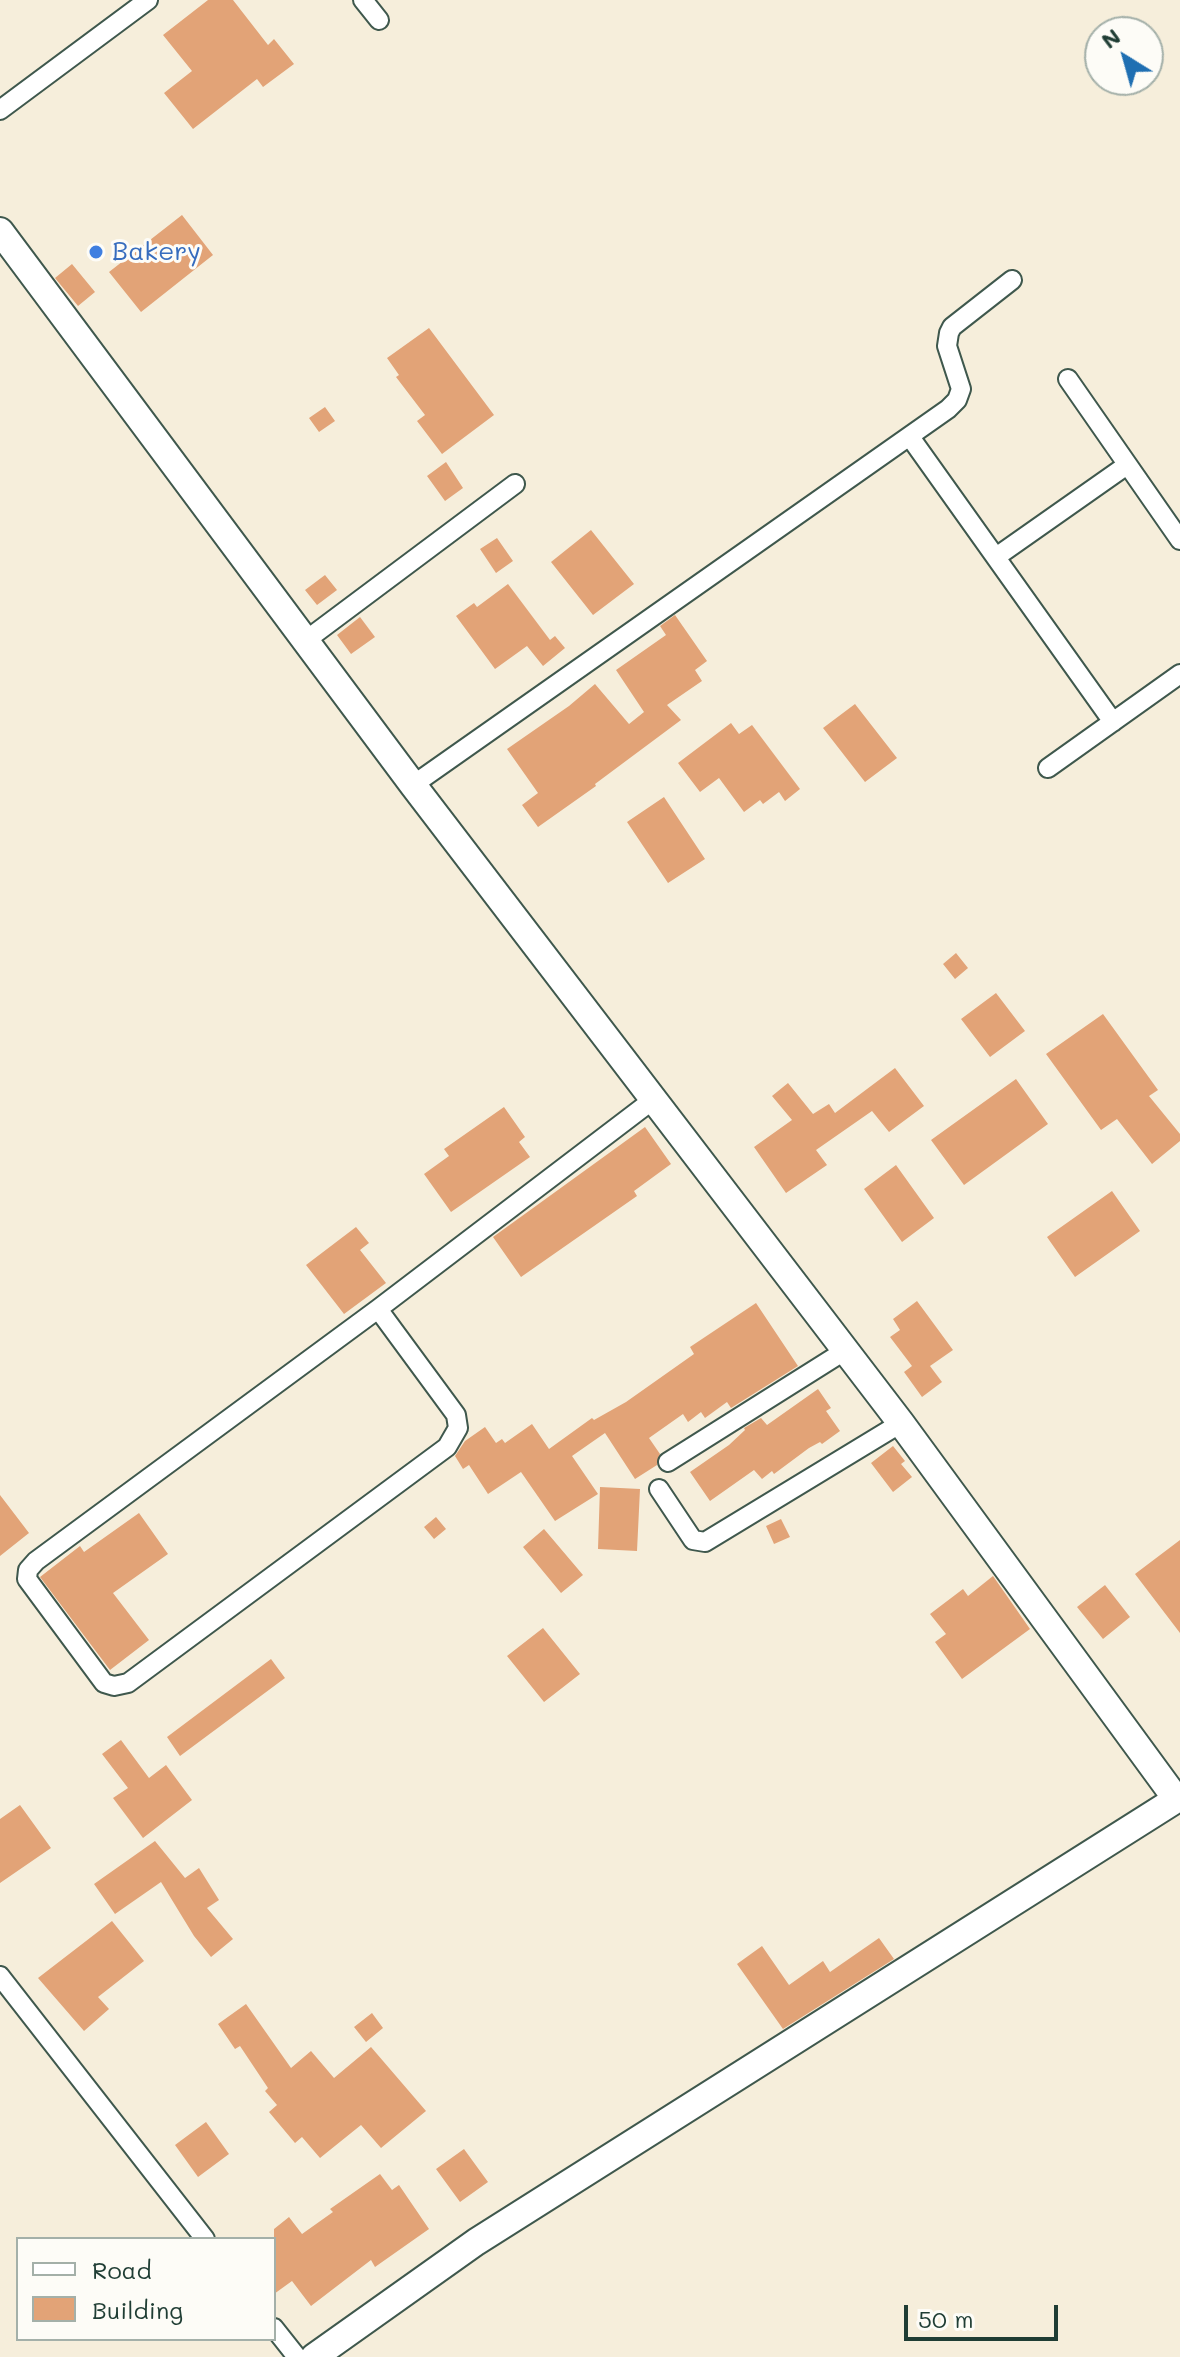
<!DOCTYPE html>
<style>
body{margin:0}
#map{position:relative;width:1180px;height:2357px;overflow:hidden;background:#f6eedb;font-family:Mali,sans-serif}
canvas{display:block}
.legend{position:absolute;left:16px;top:2237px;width:260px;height:104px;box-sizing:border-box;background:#fdfcf7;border:2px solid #a4b0a9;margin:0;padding:10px 14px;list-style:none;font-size:24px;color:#1f3d34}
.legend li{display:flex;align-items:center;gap:16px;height:40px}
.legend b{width:40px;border:2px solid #a4b0a9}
.north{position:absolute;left:1084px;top:16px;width:80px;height:80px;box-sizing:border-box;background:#fdfcf7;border:2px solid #a4b0a9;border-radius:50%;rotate:323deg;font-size:22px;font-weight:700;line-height:32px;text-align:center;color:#1f3d34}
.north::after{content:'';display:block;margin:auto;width:28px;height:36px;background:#1f6fb2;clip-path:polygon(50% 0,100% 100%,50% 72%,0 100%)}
.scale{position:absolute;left:904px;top:2305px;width:154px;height:36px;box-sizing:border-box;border:4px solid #1f3d34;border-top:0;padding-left:10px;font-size:24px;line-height:28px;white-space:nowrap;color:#1f3d34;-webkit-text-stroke:6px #fdfcf7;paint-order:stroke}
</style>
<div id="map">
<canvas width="1180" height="2357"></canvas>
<ul class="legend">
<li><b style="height:10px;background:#fff"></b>Road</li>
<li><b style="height:22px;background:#e2a377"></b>Building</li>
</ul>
<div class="north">N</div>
<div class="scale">50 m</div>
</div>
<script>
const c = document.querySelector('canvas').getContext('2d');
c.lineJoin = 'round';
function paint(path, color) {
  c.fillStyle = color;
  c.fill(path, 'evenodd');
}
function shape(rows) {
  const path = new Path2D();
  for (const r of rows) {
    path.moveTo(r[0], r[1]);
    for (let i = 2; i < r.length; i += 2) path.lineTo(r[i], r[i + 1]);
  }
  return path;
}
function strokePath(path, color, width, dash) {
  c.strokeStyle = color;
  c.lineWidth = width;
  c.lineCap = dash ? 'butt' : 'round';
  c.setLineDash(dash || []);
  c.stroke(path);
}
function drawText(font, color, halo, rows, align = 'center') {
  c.font = font + ' Mali,sans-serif';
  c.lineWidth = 6;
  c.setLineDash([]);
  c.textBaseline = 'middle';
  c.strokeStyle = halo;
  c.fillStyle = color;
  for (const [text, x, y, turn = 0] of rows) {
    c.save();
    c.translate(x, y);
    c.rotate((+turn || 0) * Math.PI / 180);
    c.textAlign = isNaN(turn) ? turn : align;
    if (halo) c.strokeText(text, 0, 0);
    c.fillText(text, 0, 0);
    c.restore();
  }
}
paint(shape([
 [208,0,233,0,268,45,274,39,294,64,263,87,257,79,193,129,164,93,192,71,163,35],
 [182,215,213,255,141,312,109,272],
 [72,264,95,292,78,306,55,278],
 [429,328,494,415,442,454,417,421,425,415,396,377,399,375,387,358],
 [325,407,335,421,319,432,309,418],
 [446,462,463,488,445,501,427,476],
 [591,530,634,584,593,615,551,562],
 [497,538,513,561,496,573,480,549],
 [325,575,337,590,317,605,305,590],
 [508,584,550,640,555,636,565,648,543,666,527,646,495,669,456,616,474,603,477,607],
 [675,615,707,661,695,670,702,681,667,705,681,720,595,784,596,786,538,827,522,805,538,793,507,749,569,706,595,684,629,724,644,712,616,670,666,635,660,626],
 [360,617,375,637,351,654,337,635],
 [855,704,897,758,865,782,823,728],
 [731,723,739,734,752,725,800,789,785,801,779,792,763,804,760,800,744,812,719,778,700,792,678,763],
 [664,797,705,859,668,883,627,822],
 [956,953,968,968,955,979,943,964],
 [996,993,1025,1031,990,1057,961,1019],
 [1103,1014,1158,1090,1149,1096,1180,1134,1180,1141,1152,1164,1117,1119,1101,1130,1046,1054],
 [895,1068,924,1106,889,1132,872,1111,816,1150,827,1165,786,1193,754,1147,792,1120,772,1096,788,1083,813,1114,829,1104,835,1113],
 [1016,1079,1048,1124,964,1185,931,1140],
 [504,1107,525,1137,519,1142,530,1157,451,1212,424,1174,449,1156,444,1149],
 [645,1127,671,1164,634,1191,637,1196,521,1277,493,1237],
 [896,1165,934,1218,902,1242,864,1189],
 [1112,1191,1140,1231,1075,1277,1047,1237],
 [356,1227,369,1243,360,1250,386,1283,344,1314,306,1265],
 [917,1301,953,1350,930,1366,942,1382,922,1397,904,1372,912,1366,890,1337,900,1330,893,1319],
 [756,1303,798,1366,731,1408,727,1402,705,1418,701,1412,688,1422,683,1414,649,1438,660,1454,657,1465,635,1479,605,1433,572,1456,598,1494,555,1521,521,1472,488,1494,469,1465,463,1469,455,1456,465,1441,485,1427,496,1443,502,1439,505,1443,532,1424,549,1449,592,1418,594,1420,626,1402,694,1354,690,1347],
 [818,1389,831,1408,826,1411,840,1431,822,1444,820,1442,809,1448,774,1474,772,1471,762,1479,754,1470,710,1501,690,1472,729,1445,745,1430,744,1428,761,1418,767,1425],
 [893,1446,905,1461,901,1464,912,1477,893,1492,871,1463],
 [600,1487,640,1489,637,1551,598,1549],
 [0,1495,29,1533,0,1556],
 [139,1513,168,1554,113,1593,149,1640,110,1670,40,1577,80,1546,84,1552],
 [436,1517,446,1529,434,1539,424,1527],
 [781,1519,790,1537,774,1544,766,1526],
 [544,1529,583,1575,561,1593,523,1547],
 [1180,1540,1180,1633,1135,1574],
 [993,1576,1030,1629,962,1679,935,1642,946,1634,930,1614,963,1589,968,1596],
 [1105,1585,1130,1617,1103,1639,1077,1607],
 [543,1628,580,1674,544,1702,507,1656],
 [271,1659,285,1678,180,1756,167,1737],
 [121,1740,149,1778,166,1765,192,1800,143,1838,113,1798,128,1788,102,1754],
 [20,1805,51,1848,0,1883,0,1819],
 [155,1841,185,1878,199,1868,219,1900,207,1908,233,1939,211,1957,194,1936,161,1882,115,1914,94,1884],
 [112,1921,144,1961,98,1997,109,2009,84,2031,38,1978],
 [879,1938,894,1959,783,2029,737,1964,762,1946,789,1985,823,1961,830,1972],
 [246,2004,291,2068,311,2051,334,2078,371,2047,426,2111,381,2148,361,2125,320,2158,302,2137,295,2143,269,2112,277,2105,265,2091,268,2088,240,2046,235,2049,218,2024],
 [372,2013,383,2028,366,2042,354,2027],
 [206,2122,229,2154,198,2177,175,2145],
 [464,2149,488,2182,460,2202,436,2169],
 [380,2174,392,2190,399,2185,429,2229,375,2267,371,2260,311,2306,292,2281,274,2294,274,2229,289,2217,302,2234,333,2212,330,2209]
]), '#e2a377');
const street = shape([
 [363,0,379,20],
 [0,110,148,0],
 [1068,379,1180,540],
 [910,437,1113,722],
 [996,557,1127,465],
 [305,641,515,484],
 [1048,768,1180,674],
 [413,785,948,409,957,400,961,389,947,346,949,333,952,327,1012,280],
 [378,1309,456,1415,458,1428,447,1447,128,1683,114,1686,104,1683,27,1579,28,1570,36,1561,378,1309,654,1099],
 [668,1462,846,1350],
 [659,1489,693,1540,705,1542,901,1423],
 [0,1976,205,2239],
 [274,2328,297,2357]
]);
const secondary = shape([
 [0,231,413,785,901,1423,1177,1800],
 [314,2357,476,2242,1180,1797]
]);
strokePath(street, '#3f584d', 22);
strokePath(secondary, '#3f584d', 30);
strokePath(street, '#fff', 18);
strokePath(secondary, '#fff', 26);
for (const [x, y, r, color] of [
 [96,252,8,"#3f7fe0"]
]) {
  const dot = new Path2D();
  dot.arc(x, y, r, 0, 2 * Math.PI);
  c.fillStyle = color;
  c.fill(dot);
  strokePath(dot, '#fdfcf7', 3);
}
drawText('26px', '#366cbe', '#fdfcf7', [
 ["Bakery",112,252]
], 'left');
</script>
